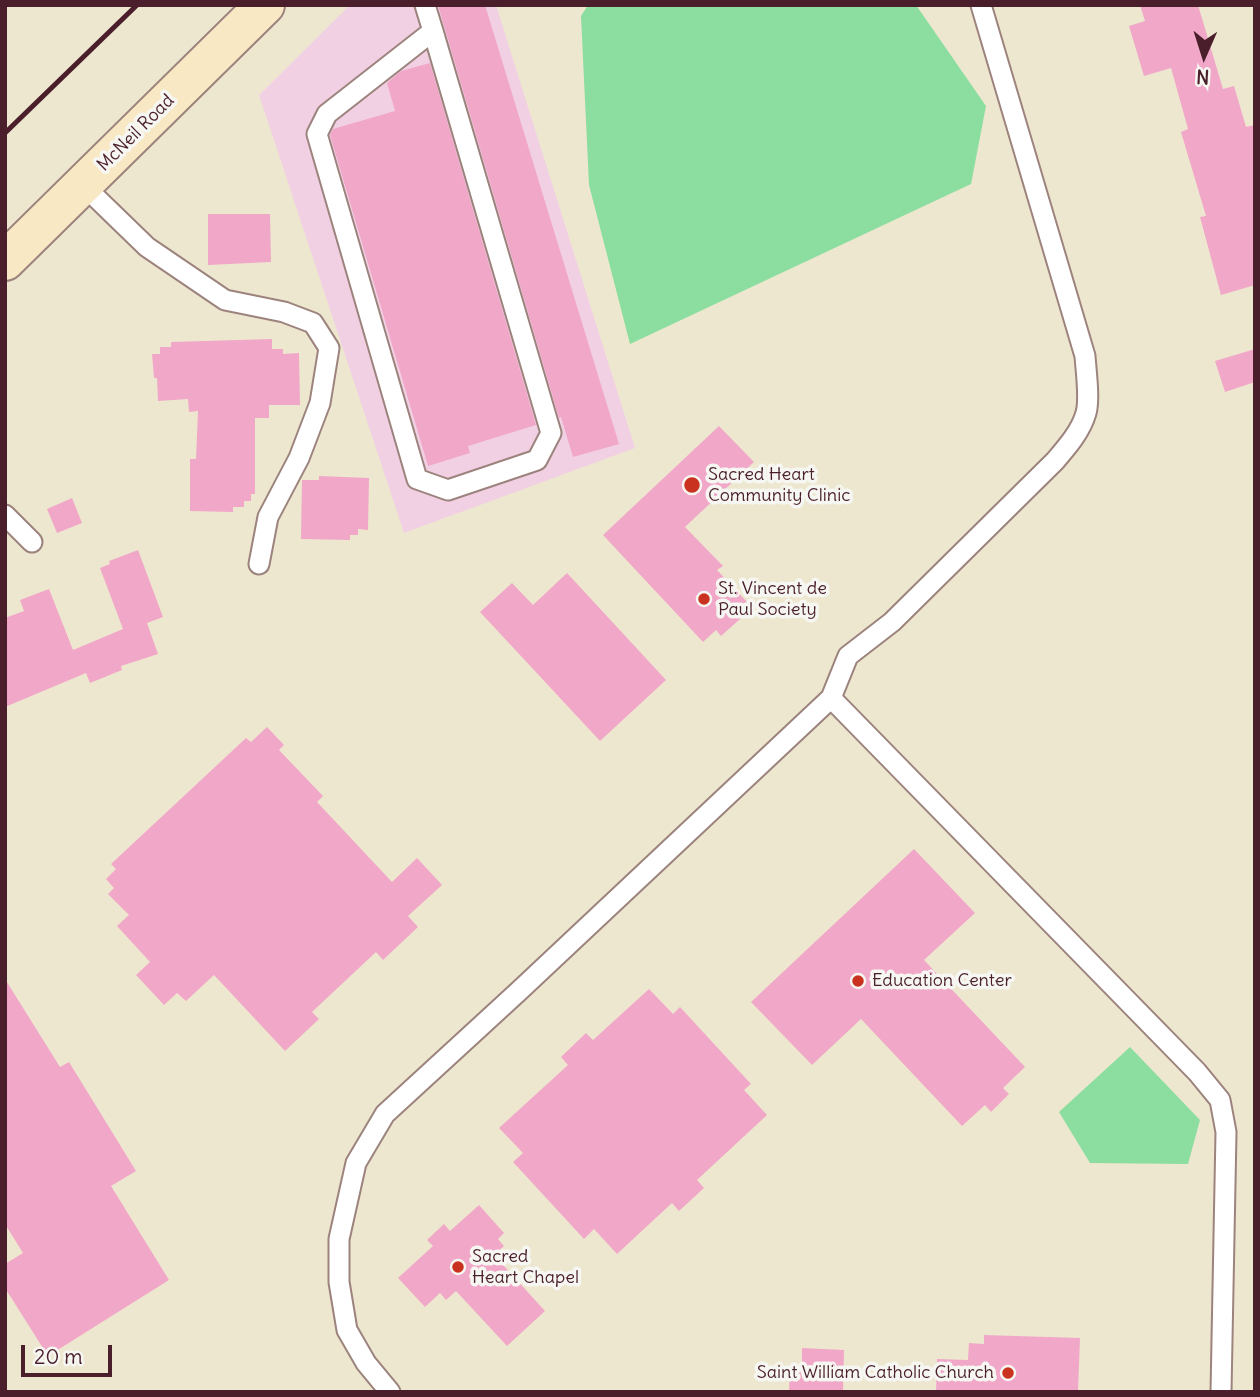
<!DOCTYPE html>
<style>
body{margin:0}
#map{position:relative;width:1260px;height:1397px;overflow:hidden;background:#eee7cf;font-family:Delius,sans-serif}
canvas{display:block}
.frame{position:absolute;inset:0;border:7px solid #4a1f2b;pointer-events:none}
.north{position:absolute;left:1169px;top:21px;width:70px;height:70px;-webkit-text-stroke:5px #f6f6f2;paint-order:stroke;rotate:183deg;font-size:19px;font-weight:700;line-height:28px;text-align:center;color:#4a1f2b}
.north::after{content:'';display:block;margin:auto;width:24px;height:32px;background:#4a1f2b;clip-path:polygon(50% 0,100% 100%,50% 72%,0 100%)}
.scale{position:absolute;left:21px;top:1345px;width:91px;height:32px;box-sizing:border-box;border:4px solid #4a1f2b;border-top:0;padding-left:9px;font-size:21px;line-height:24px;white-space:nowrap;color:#4a1f2b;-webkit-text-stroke:5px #f6f6f2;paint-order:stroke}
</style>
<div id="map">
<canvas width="1260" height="1397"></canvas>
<div class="frame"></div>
<div class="north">N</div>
<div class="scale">20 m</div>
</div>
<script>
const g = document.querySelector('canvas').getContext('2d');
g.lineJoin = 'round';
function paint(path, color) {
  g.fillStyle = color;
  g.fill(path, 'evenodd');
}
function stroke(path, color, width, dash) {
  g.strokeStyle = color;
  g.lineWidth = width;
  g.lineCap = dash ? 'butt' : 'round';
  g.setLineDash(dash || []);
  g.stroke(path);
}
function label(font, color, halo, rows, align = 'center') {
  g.font = font + ' Delius,sans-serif';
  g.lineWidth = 7;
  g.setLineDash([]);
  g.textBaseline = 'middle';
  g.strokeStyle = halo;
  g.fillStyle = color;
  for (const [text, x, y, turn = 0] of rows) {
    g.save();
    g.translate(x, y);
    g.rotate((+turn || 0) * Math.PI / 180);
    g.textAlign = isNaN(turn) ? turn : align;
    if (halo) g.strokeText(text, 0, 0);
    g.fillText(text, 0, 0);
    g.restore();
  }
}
const built = new Path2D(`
 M 350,5 L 496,5 L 635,448 L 404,533 L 259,95 Z`);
const green = new Path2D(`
 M 588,5 L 916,5 L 986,106 L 971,184 L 630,344 L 589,185 L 581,16 Z
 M 1130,1047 L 1200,1120 L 1188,1164 L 1090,1163 L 1059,1112 Z`);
const building = new Path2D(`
 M 438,5 L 485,5 L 619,444 L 573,457 L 561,417 L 559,418 Z
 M 1140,5 L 1198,5 L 1223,89 L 1234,86 L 1246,127 L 1255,125 L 1255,285 L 1221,295 L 1200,217 L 1206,216 L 1181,132 L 1188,129 L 1171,68 L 1144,76 L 1129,26 L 1145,21 Z
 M 430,63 L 536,425 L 468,446 L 470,453 L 428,466 L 330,135 L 333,129 L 395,111 L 387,83 L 401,71 Z
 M 208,214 L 270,214 L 271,262 L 208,265 Z
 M 272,339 L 272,349 L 283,349 L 283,354 L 299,353 L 300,405 L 269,405 L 269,418 L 255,418 L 255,494 L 251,494 L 251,501 L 244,501 L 244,507 L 233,507 L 233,512 L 190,511 L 190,459 L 196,459 L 198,411 L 189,412 L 188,399 L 158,401 L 157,378 L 154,378 L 152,354 L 160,354 L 160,347 L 171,347 L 171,342 Z
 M 1255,349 L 1255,382 L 1225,392 L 1215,361 Z
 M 719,426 L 754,462 L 685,527 L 723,566 L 717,570 L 747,602 L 735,613 L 740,619 L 721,636 L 716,630 L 703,642 L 603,535 Z
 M 319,476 L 369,478 L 368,530 L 358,529 L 358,535 L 350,535 L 350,540 L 301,539 L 302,480 L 319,480 Z
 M 72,498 L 82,523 L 57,533 L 47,509 Z
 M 138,550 L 163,617 L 147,623 L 158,654 L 121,666 L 122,670 L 90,683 L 86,673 L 5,707 L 5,618 L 24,611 L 20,600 L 49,589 L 73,650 L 123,629 L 100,568 L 110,564 L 109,561 Z
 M 567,573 L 666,680 L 600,741 L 480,612 L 512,583 L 533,605 Z
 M 267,727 L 284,745 L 279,750 L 323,796 L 317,802 L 392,882 L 417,858 L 442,885 L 408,916 L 418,927 L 383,960 L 376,952 L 312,1012 L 319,1019 L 285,1051 L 214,975 L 186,1001 L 177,993 L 164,1005 L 136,975 L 150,962 L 117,926 L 129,915 L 108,894 L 114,888 L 106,879 L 116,869 L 111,864 L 246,738 L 251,742 Z
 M 914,849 L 975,913 L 924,960 L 1025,1067 L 1003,1088 L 1009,1094 L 991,1112 L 985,1105 L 962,1126 L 861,1019 L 812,1065 L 751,1002 Z
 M 5,979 L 60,1067 L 69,1062 L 136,1171 L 111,1186 L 169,1280 L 48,1356 L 5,1288 L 5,1264 L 23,1253 L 5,1224 Z
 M 649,989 L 673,1014 L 680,1007 L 751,1084 L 744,1090 L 767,1115 L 697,1180 L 704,1188 L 679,1211 L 672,1203 L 617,1254 L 594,1229 L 584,1239 L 513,1162 L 523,1153 L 499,1128 L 568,1065 L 561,1057 L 586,1033 L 593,1040 Z
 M 479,1205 L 504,1233 L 498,1239 L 504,1246 L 494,1255 L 545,1311 L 507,1346 L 456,1291 L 446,1300 L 440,1293 L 425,1307 L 398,1278 L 433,1246 L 427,1240 L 444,1224 L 450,1231 Z
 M 984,1335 L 1080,1338 L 1078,1392 L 936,1392 L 937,1359 L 968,1360 L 969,1343 L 984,1344 Z
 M 802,1348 L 844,1350 L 843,1392 L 789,1392 L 790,1368 L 802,1368 Z`);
const lane = new Path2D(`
 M 425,5 L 433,31 L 551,433 L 537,460 L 448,490 L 417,479 L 317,134 L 327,114 L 433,31
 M 83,185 L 147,247 L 225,300 L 284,312 L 313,323 L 329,348 L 320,403 L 299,458 L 268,517 L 259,564
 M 5,515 L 32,542
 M 831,698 L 1197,1072 L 1220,1100 L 1226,1132 L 1221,1392
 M 390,1392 L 366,1363 L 347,1330 L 339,1282 L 339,1239 L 356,1163 L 385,1114 L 519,991 L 831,698 L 848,656 L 892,622 L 1055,461 C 1067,447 1081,431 1086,413 C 1090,399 1086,371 1085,356 L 981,5`);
const secondary = new Path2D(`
 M 5,261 L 265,5`);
const rail = new Path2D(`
 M 5,133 L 137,5`);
const markers = [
 [692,485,9,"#c8321e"],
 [704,599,7,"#c8321e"],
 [858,981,7,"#c8321e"],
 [458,1267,7,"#c8321e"],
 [1008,1373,7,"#c8321e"]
];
const streetNames = [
 ["McNeil Road",136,133,-45]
];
const poiNames = [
 ["Sacred Heart",708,475],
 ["Community Clinic",708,496],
 ["St. Vincent de",718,589],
 ["Paul Society",718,610],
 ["Education Center",872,981],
 ["Sacred",472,1257],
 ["Heart Chapel",472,1278],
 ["Saint William Catholic Church",994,1373,"right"]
];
paint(built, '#f1d0e3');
paint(green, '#8bde9f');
paint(building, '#f1a7c8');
stroke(lane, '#9c837d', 23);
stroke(secondary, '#9c837d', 42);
stroke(lane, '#fff', 19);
stroke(secondary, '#f8e8c3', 38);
stroke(rail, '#4a1f2b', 5);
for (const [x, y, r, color] of markers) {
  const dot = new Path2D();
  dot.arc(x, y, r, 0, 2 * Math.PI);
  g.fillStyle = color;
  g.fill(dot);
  stroke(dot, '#f6f6f2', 2.5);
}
label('18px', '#4a1f2b', '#f6f6f2', streetNames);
label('18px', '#4a1f2b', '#f6f6f2', poiNames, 'left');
</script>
